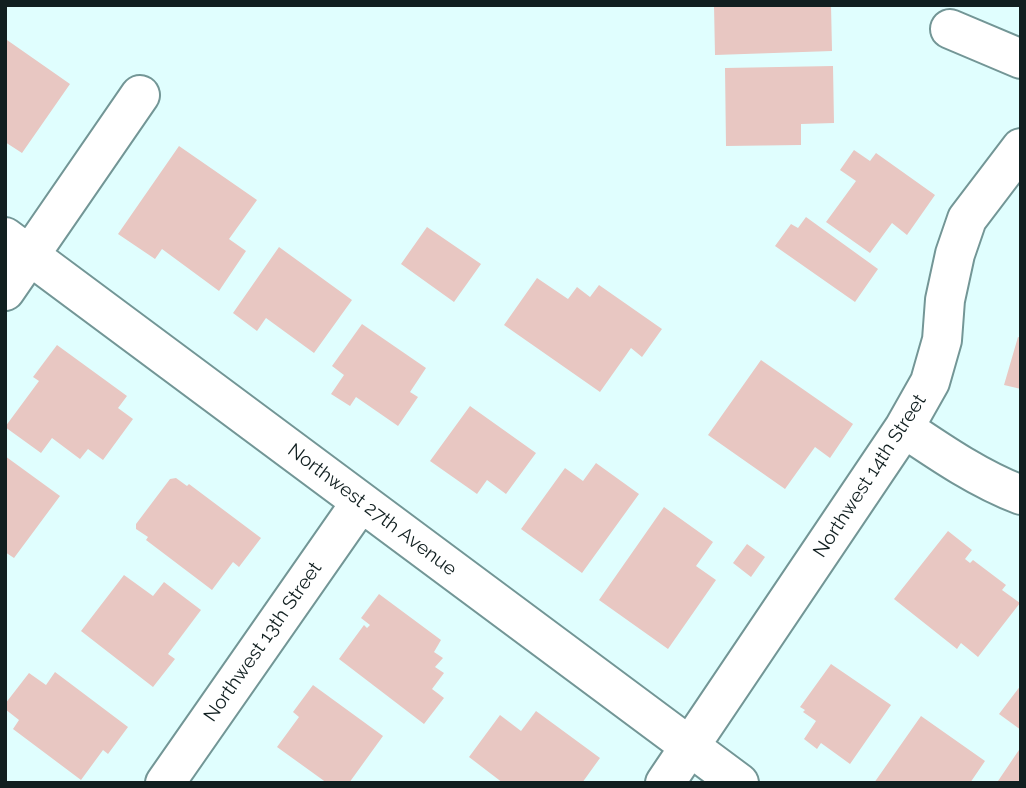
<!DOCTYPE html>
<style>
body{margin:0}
#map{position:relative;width:1026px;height:788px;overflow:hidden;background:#e0fefe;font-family:Raleway,sans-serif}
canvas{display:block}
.frame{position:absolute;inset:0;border:7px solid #111f20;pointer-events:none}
</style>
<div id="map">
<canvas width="1026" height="788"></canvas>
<div class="frame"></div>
</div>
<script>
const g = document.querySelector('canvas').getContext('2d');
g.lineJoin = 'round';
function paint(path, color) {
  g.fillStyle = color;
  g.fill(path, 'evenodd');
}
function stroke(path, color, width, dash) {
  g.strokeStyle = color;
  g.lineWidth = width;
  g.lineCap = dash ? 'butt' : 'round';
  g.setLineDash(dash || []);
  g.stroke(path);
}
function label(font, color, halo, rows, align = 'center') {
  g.font = font + ' Raleway,sans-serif';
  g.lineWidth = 6;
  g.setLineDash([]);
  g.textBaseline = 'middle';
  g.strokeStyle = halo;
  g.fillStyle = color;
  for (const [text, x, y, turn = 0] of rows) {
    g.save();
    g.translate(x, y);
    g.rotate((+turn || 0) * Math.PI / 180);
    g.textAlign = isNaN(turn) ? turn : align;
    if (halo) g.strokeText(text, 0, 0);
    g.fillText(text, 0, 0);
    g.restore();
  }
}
const building = new Path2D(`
 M 714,5 L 831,5 L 832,51 L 715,55 Z
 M 7,40 L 70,84 L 22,153 L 5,142 L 5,42 Z
 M 833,66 L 834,123 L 801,124 L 801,145 L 726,146 L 725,68 Z
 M 179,146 L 257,200 L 229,239 L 246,251 L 219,291 L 162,249 L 155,259 L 118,234 Z
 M 854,150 L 870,161 L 876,153 L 935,195 L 907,235 L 892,223 L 870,253 L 826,222 L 856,181 L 840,170 Z
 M 806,217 L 878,269 L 855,302 L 775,246 L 791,224 L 798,228 Z
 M 427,227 L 481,264 L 454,302 L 401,264 Z
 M 279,247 L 352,300 L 314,353 L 266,318 L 257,331 L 233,313 Z
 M 537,278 L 568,299 L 577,287 L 590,297 L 599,285 L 662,329 L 642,357 L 631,348 L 600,392 L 504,325 Z
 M 362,324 L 426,368 L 410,392 L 418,397 L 398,426 L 356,397 L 350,406 L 331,394 L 344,375 L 332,366 Z
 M 1018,337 L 1021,338 L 1021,389 L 1004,385 Z
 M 57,345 L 127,396 L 118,408 L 133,419 L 103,460 L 88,449 L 80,459 L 52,438 L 41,453 L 5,427 L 39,381 L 33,377 Z
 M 761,360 L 853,424 L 830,458 L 815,447 L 785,489 L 708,435 Z
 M 470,406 L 536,453 L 506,494 L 487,480 L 477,494 L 430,461 Z
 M 5,456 L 60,496 L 14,558 L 5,552 Z
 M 596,463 L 639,494 L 582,573 L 521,529 L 565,468 L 583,481 Z
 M 176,478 L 187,486 L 189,484 L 261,538 L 239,567 L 233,562 L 212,590 L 146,540 L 148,537 L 136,529 L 136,524 L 170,479 Z
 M 664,507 L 713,542 L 696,566 L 716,580 L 668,649 L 599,600 Z
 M 948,531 L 972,550 L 965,559 L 970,563 L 973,560 L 1006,585 L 1002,590 L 1020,603 L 978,657 L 961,643 L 957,649 L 894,599 Z
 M 747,544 L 765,557 L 751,577 L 733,563 Z
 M 124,575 L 153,596 L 164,582 L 201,610 L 168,654 L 175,659 L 153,687 L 81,631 Z
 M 379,594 L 441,640 L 434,652 L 443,658 L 435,667 L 444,673 L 432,689 L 444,698 L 424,724 L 339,659 L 364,625 L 367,628 L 370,625 L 361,618 Z
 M 831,664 L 891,705 L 850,764 L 821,743 L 817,749 L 804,739 L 816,721 L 803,712 L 805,710 L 800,707 Z
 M 55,672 L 128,727 L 108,754 L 103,750 L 81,780 L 13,729 L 19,720 L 5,709 L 5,704 L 29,673 L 46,685 Z
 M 313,685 L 383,736 L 349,783 L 327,783 L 277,747 L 299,717 L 293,712 Z
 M 1021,685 L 1021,730 L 999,714 Z
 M 536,711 L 600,758 L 582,783 L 579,781 L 578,783 L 503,783 L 469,757 L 500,715 L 521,731 Z
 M 921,716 L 985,761 L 970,783 L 874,783 Z
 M 1021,747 L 1021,783 L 1001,783 L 998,781 Z`);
const minor = new Path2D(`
 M 950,29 L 1021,59
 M 5,237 L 739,783
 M 5,291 L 140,95
 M 904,428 C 941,453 979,479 1021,495
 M 165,783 L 361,502
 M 665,783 L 904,428 L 930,382 L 942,340 L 945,300 L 955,254 L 967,219 L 1021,148`);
const streetNames = [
 ["Northwest 14th Street",870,476,-57],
 ["Northwest 27th Avenue",372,510,37],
 ["Northwest 13th Street",263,642,-55]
];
paint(building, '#e8c7c2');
stroke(minor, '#739696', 42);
stroke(minor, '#fff', 38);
label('19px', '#111f20', '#fff', streetNames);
</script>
